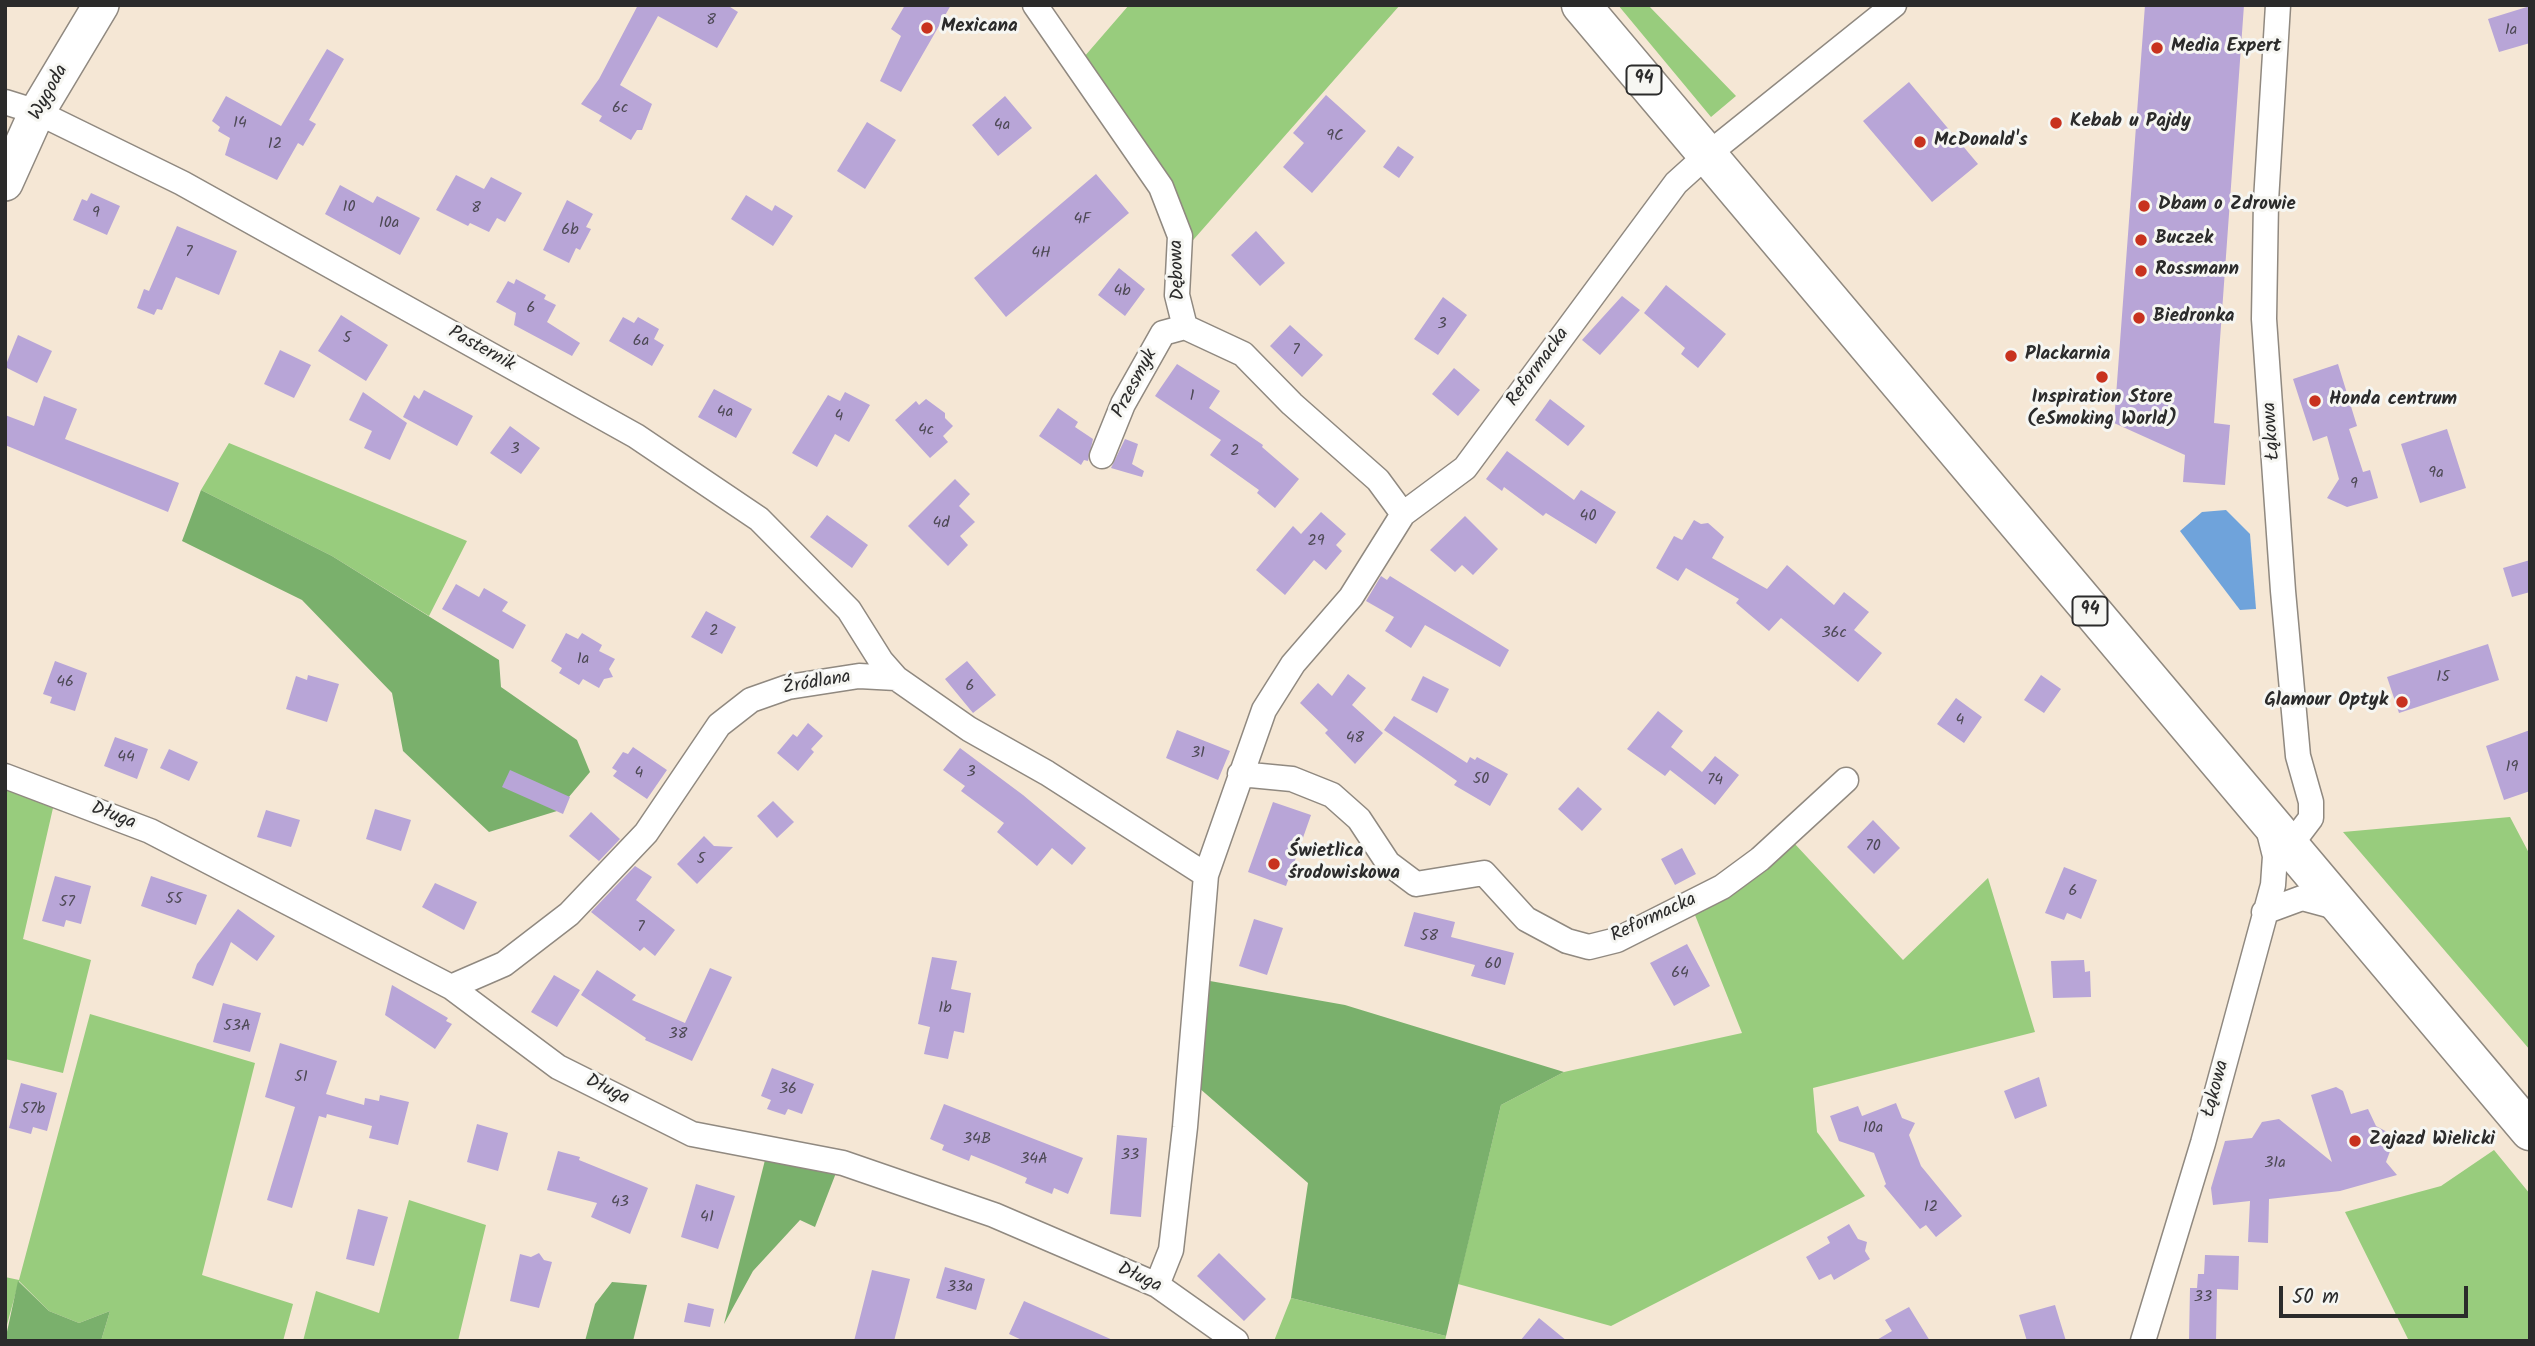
<!DOCTYPE html>
<meta charset="utf-8">
<style>
body{margin:0}
#map{position:relative;width:2535px;height:1346px;overflow:hidden;background:#f5e7d5;font-family:Kalam,sans-serif}
canvas{display:block}
.frame{position:absolute;inset:0;border:7px solid #2b2b2b;pointer-events:none}
.scale{position:absolute;left:2279px;top:1286px;width:189px;height:32px;box-sizing:border-box;border:4px solid #2b2b2b;border-top:0;padding-left:9px;font-size:21px;line-height:24px;white-space:nowrap;color:#2b2b2b;-webkit-text-stroke:5px #f6f6f2;paint-order:stroke}
</style>
<div id="map">
<canvas width="2535" height="1346"></canvas>
<div class="frame"></div>
<div class="scale">50 m</div>
</div>
<script>
const g = document.querySelector('canvas').getContext('2d');
g.lineJoin = 'round';
function paint(path, color) {
  g.fillStyle = color;
  g.fill(path, 'evenodd');
}
function stroke(path, color, width, dash) {
  g.strokeStyle = color;
  g.lineWidth = width;
  g.lineCap = dash ? 'butt' : 'round';
  g.setLineDash(dash || []);
  g.stroke(path);
}
function label(font, color, halo, rows, align = 'center') {
  g.font = font + ' Kalam,sans-serif';
  g.lineWidth = 6;
  g.setLineDash([]);
  g.textBaseline = 'middle';
  g.strokeStyle = halo;
  g.fillStyle = color;
  for (const [text, x, y, turn = 0] of rows) {
    g.save();
    g.translate(x, y);
    g.rotate((+turn || 0) * Math.PI / 180);
    g.textAlign = isNaN(turn) ? turn : align;
    if (halo) g.strokeText(text, 0, 0);
    g.fillText(text, 0, 0);
    g.restore();
  }
}
const green = new Path2D(`
 M 1129,5 L 1400,5 L 1187,247 L 1084,57 Z
 M 1618,5 L 1648,5 L 1736,96 L 1711,117 Z
 M 229,443 L 467,541 L 429,616 L 332,556 L 201,490 Z
 M 5,789 L 53,808 L 23,939 L 91,960 L 63,1073 L 5,1059 Z
 M 2510,817 L 2530,855 L 2530,1050 L 2343,832 Z
 M 1794,843 L 1903,960 L 1988,878 L 2035,1032 L 1813,1088 L 1817,1132 L 1865,1196 L 1611,1326 L 1458,1284 L 1501,1105 L 1564,1072 L 1742,1033 L 1693,910 Z
 M 90,1014 L 255,1063 L 202,1275 L 293,1304 L 283,1341 L 101,1341 L 110,1311 L 79,1323 L 49,1311 L 19,1281 L 5,1332 L 5,1277 L 19,1280 Z
 M 2494,1150 L 2530,1194 L 2530,1341 L 2409,1341 L 2345,1212 L 2441,1186 Z
 M 409,1200 L 486,1225 L 458,1341 L 303,1341 L 316,1291 L 379,1313 Z
 M 1291,1298 L 1446,1336 L 1445,1341 L 1274,1341 Z`);
const forest = new Path2D(`
 M 201,490 L 332,556 L 499,660 L 501,687 L 577,740 L 590,772 L 557,811 L 489,832 L 403,751 L 392,693 L 302,600 L 182,541 Z
 M 1210,981 L 1345,1005 L 1564,1072 L 1501,1105 L 1446,1336 L 1291,1298 L 1308,1183 L 1198,1087 Z
 M 765,1160 L 836,1173 L 815,1227 L 800,1220 L 753,1271 L 724,1324 Z
 M 18,1281 L 49,1311 L 79,1323 L 110,1311 L 101,1341 L 5,1341 Z
 M 612,1282 L 647,1285 L 633,1341 L 585,1341 L 595,1304 Z`);
const water = new Path2D(`
 M 2226,510 L 2250,534 L 2256,609 L 2240,610 L 2180,531 L 2202,512 Z`);
const building = new Path2D(`
 M 638,5 L 727,5 L 738,12 L 717,48 L 658,16 L 620,85 L 652,104 L 642,130 L 637,130 L 631,140 L 599,121 L 602,116 L 581,104 L 599,79 Z
 M 905,5 L 951,5 L 901,92 L 880,81 L 901,36 L 891,29 Z
 M 2145,5 L 2244,5 L 2214,423 L 2230,425 L 2225,485 L 2183,482 L 2185,455 L 2114,423 Z
 M 2530,6 L 2530,43 L 2499,52 L 2488,19 Z
 M 327,49 L 344,59 L 309,120 L 316,124 L 303,146 L 298,143 L 277,180 L 225,155 L 230,138 L 218,131 L 220,127 L 212,121 L 226,96 L 281,126 Z
 M 1909,82 L 1978,164 L 1932,202 L 1863,121 Z
 M 1326,95 L 1366,131 L 1312,193 L 1283,167 L 1304,143 L 1293,133 Z
 M 1005,96 L 1032,128 L 998,156 L 972,125 Z
 M 867,122 L 896,140 L 865,189 L 837,171 Z
 M 1398,146 L 1414,157 L 1399,178 L 1383,167 Z
 M 1096,174 L 1129,213 L 1006,317 L 974,278 Z
 M 456,175 L 484,189 L 491,177 L 522,193 L 505,222 L 497,218 L 489,232 L 470,223 L 468,226 L 436,210 Z
 M 340,185 L 373,203 L 377,196 L 420,218 L 400,255 L 325,214 Z
 M 91,193 L 120,206 L 107,235 L 73,220 L 82,199 L 87,201 Z
 M 746,195 L 772,211 L 775,205 L 793,216 L 773,246 L 731,219 Z
 M 567,200 L 593,214 L 586,227 L 591,229 L 580,250 L 576,248 L 569,263 L 543,250 Z
 M 177,226 L 237,251 L 219,295 L 176,277 L 162,310 L 157,309 L 154,315 L 137,308 L 144,289 L 149,291 Z
 M 1256,231 L 1285,263 L 1260,286 L 1231,255 Z
 M 1119,268 L 1145,289 L 1125,316 L 1098,295 Z
 M 516,279 L 546,295 L 544,299 L 556,305 L 547,322 L 580,343 L 572,356 L 514,325 L 516,313 L 496,302 L 508,281 L 514,284 Z
 M 1666,285 L 1726,334 L 1698,368 L 1681,354 L 1685,348 L 1644,313 Z
 M 1622,296 L 1640,310 L 1600,355 L 1582,340 Z
 M 1443,297 L 1467,315 L 1438,355 L 1414,339 Z
 M 341,315 L 388,345 L 366,381 L 318,351 Z
 M 623,317 L 634,323 L 638,317 L 659,329 L 654,339 L 664,345 L 652,366 L 609,341 Z
 M 1290,325 L 1323,355 L 1302,377 L 1270,346 Z
 M 18,335 L 52,351 L 37,383 L 5,367 Z
 M 280,350 L 311,365 L 294,398 L 264,384 Z
 M 1177,364 L 1220,391 L 1209,408 L 1263,445 L 1262,447 L 1299,479 L 1275,508 L 1257,493 L 1259,490 L 1210,455 L 1221,440 L 1155,396 Z
 M 2338,364 L 2357,426 L 2349,429 L 2363,472 L 2370,470 L 2378,498 L 2347,507 L 2327,498 L 2339,479 L 2327,436 L 2313,441 L 2293,379 Z
 M 1454,368 L 1480,390 L 1458,416 L 1432,394 Z
 M 714,389 L 752,409 L 736,438 L 698,417 Z
 M 424,390 L 473,416 L 457,446 L 403,417 L 414,395 L 419,399 Z
 M 363,392 L 407,423 L 390,460 L 364,448 L 372,431 L 349,420 Z
 M 845,392 L 870,405 L 849,442 L 835,434 L 817,467 L 792,453 L 828,395 L 840,401 Z
 M 44,396 L 77,409 L 65,439 L 179,483 L 168,512 L 5,445 L 5,415 L 34,426 Z
 M 926,399 L 945,413 L 945,418 L 953,426 L 943,436 L 948,442 L 930,458 L 895,420 L 916,401 L 919,405 Z
 M 1550,399 L 1585,426 L 1568,446 L 1535,420 Z
 M 1058,408 L 1078,422 L 1075,427 L 1093,439 L 1088,461 L 1084,460 L 1081,465 L 1039,436 Z
 M 510,426 L 540,448 L 521,474 L 490,453 Z
 M 2447,429 L 2466,488 L 2420,503 L 2401,444 Z
 M 1125,439 L 1138,444 L 1132,464 L 1144,471 L 1142,477 L 1111,468 Z
 M 1507,451 L 1574,500 L 1581,490 L 1616,512 L 1596,544 L 1546,513 L 1543,516 L 1504,487 L 1502,491 L 1486,479 Z
 M 955,479 L 970,494 L 959,506 L 975,522 L 960,536 L 968,545 L 948,566 L 908,526 Z
 M 1321,512 L 1346,534 L 1336,545 L 1342,551 L 1326,570 L 1314,560 L 1285,595 L 1256,570 L 1293,526 L 1301,534 Z
 M 827,515 L 868,545 L 852,568 L 810,537 Z
 M 1465,516 L 1498,549 L 1473,575 L 1462,565 L 1455,572 L 1430,550 Z
 M 1694,520 L 1701,524 L 1708,523 L 1724,537 L 1712,558 L 1767,589 L 1787,565 L 1834,605 L 1844,592 L 1869,612 L 1854,630 L 1882,653 L 1858,682 L 1781,618 L 1769,631 L 1736,603 L 1739,599 L 1686,568 L 1678,581 L 1656,568 L 1674,536 L 1682,540 Z
 M 2530,560 L 2530,592 L 2512,597 L 2503,568 Z
 M 1381,576 L 1387,580 L 1390,576 L 1509,650 L 1500,667 L 1425,625 L 1411,648 L 1385,631 L 1394,617 L 1366,601 Z
 M 456,584 L 479,597 L 484,588 L 508,602 L 502,611 L 526,625 L 513,649 L 442,609 Z
 M 706,611 L 736,627 L 722,654 L 691,637 Z
 M 566,633 L 578,639 L 582,633 L 602,645 L 599,651 L 615,659 L 609,669 L 613,677 L 604,679 L 599,688 L 583,679 L 579,685 L 559,673 L 562,668 L 551,661 Z
 M 2488,644 L 2499,680 L 2399,713 L 2387,677 Z
 M 55,661 L 87,673 L 75,711 L 50,703 L 52,697 L 43,694 Z
 M 967,661 L 996,695 L 973,713 L 945,679 Z
 M 1348,674 L 1366,688 L 1352,705 L 1383,733 L 1355,764 L 1325,733 L 1328,730 L 1300,703 L 1318,683 L 1332,696 Z
 M 308,675 L 339,684 L 327,722 L 286,709 L 296,676 L 307,680 Z
 M 2041,675 L 2061,689 L 2044,713 L 2024,700 Z
 M 1423,676 L 1449,689 L 1437,713 L 1411,700 Z
 M 1956,698 L 1982,717 L 1964,743 L 1937,724 Z
 M 1658,711 L 1683,731 L 1671,747 L 1702,772 L 1715,756 L 1739,775 L 1715,805 L 1670,770 L 1665,776 L 1627,749 Z
 M 1394,716 L 1467,763 L 1470,757 L 1475,760 L 1477,757 L 1508,774 L 1490,806 L 1454,785 L 1457,781 L 1384,730 Z
 M 808,723 L 823,736 L 811,749 L 814,752 L 798,771 L 777,753 L 793,734 L 797,737 Z
 M 1177,730 L 1230,751 L 1218,780 L 1166,758 Z
 M 2530,730 L 2530,791 L 2504,800 L 2486,746 Z
 M 115,737 L 148,749 L 137,779 L 104,766 Z
 M 633,747 L 667,770 L 647,799 L 613,776 L 617,771 L 612,768 L 623,752 L 628,754 Z
 M 960,748 L 1023,795 L 1086,848 L 1072,865 L 1052,848 L 1037,866 L 997,832 L 1004,823 L 961,791 L 965,786 L 943,770 Z
 M 169,749 L 198,762 L 189,781 L 160,768 Z
 M 510,770 L 570,797 L 563,814 L 502,787 Z
 M 1578,787 L 1602,809 L 1582,831 L 1558,809 Z
 M 773,801 L 794,822 L 777,838 L 757,816 Z
 M 1273,802 L 1311,815 L 1286,886 L 1248,872 Z
 M 375,809 L 411,820 L 401,851 L 366,839 Z
 M 266,810 L 300,820 L 291,847 L 257,837 Z
 M 591,812 L 620,839 L 599,861 L 569,836 Z
 M 1873,820 L 1900,848 L 1874,874 L 1847,847 Z
 M 704,836 L 714,846 L 733,847 L 697,884 L 677,864 Z
 M 1682,848 L 1696,874 L 1675,885 L 1661,859 Z
 M 635,866 L 652,877 L 636,900 L 675,930 L 655,956 L 644,947 L 640,951 L 591,912 Z
 M 2064,867 L 2097,880 L 2081,919 L 2067,913 L 2064,920 L 2045,913 Z
 M 55,876 L 91,886 L 81,924 L 66,920 L 64,927 L 42,921 Z
 M 151,876 L 207,895 L 196,925 L 141,906 Z
 M 435,883 L 477,902 L 464,930 L 422,907 Z
 M 238,909 L 275,936 L 257,961 L 231,942 L 213,986 L 192,978 L 197,964 Z
 M 1414,912 L 1455,922 L 1451,937 L 1514,953 L 1505,985 L 1471,976 L 1475,965 L 1404,946 Z
 M 1254,919 L 1283,928 L 1267,975 L 1239,966 Z
 M 1687,944 L 1710,986 L 1674,1006 L 1650,963 Z
 M 932,957 L 957,961 L 951,989 L 971,993 L 964,1033 L 954,1031 L 948,1059 L 924,1054 L 930,1027 L 918,1024 Z
 M 2084,960 L 2085,972 L 2090,971 L 2091,997 L 2053,998 L 2051,961 Z
 M 710,968 L 732,977 L 692,1061 L 645,1040 L 646,1038 L 581,995 L 597,970 L 636,995 L 632,1000 L 685,1023 Z
 M 554,975 L 580,990 L 557,1027 L 531,1012 Z
 M 392,985 L 448,1018 L 446,1021 L 452,1024 L 435,1049 L 385,1015 Z
 M 223,1003 L 261,1013 L 250,1052 L 213,1042 Z
 M 280,1043 L 337,1061 L 326,1094 L 364,1105 L 365,1098 L 379,1101 L 380,1095 L 409,1102 L 398,1145 L 369,1138 L 372,1126 L 327,1114 L 326,1118 L 319,1116 L 292,1208 L 267,1200 L 295,1107 L 265,1097 Z
 M 772,1068 L 814,1084 L 802,1114 L 788,1109 L 785,1115 L 767,1109 L 771,1100 L 761,1096 Z
 M 2039,1077 L 2047,1106 L 2015,1119 L 2004,1091 Z
 M 21,1083 L 57,1093 L 47,1131 L 33,1127 L 31,1134 L 9,1128 Z
 M 2336,1087 L 2343,1091 L 2351,1114 L 2368,1109 L 2376,1126 L 2389,1133 L 2392,1146 L 2386,1162 L 2397,1175 L 2340,1191 L 2269,1199 L 2268,1243 L 2248,1242 L 2250,1201 L 2213,1205 L 2211,1188 L 2225,1141 L 2252,1138 L 2262,1122 L 2279,1119 L 2332,1162 L 2311,1095 Z
 M 1896,1103 L 1902,1118 L 1915,1123 L 1909,1135 L 1921,1166 L 1962,1216 L 1936,1237 L 1926,1225 L 1920,1229 L 1884,1186 L 1886,1184 L 1874,1153 L 1839,1141 L 1830,1116 L 1858,1106 L 1862,1116 Z
 M 944,1104 L 1083,1158 L 1068,1194 L 1054,1188 L 1052,1194 L 1025,1183 L 1027,1178 L 996,1165 L 971,1155 L 969,1161 L 942,1150 L 944,1145 L 930,1139 Z
 M 477,1124 L 508,1133 L 498,1171 L 467,1162 Z
 M 1117,1135 L 1147,1138 L 1141,1217 L 1110,1214 Z
 M 558,1151 L 580,1157 L 579,1160 L 648,1188 L 630,1234 L 591,1217 L 597,1203 L 547,1190 Z
 M 696,1184 L 735,1196 L 718,1249 L 681,1237 Z
 M 358,1209 L 388,1217 L 374,1266 L 346,1259 Z
 M 1849,1224 L 1858,1239 L 1867,1242 L 1865,1251 L 1870,1259 L 1834,1280 L 1831,1274 L 1819,1280 L 1806,1257 L 1830,1243 L 1827,1237 Z
 M 539,1253 L 544,1260 L 552,1262 L 539,1308 L 510,1301 L 520,1254 L 531,1257 Z
 M 1219,1253 L 1266,1299 L 1244,1321 L 1197,1276 Z
 M 2205,1255 L 2239,1256 L 2238,1290 L 2217,1289 L 2216,1341 L 2189,1341 L 2190,1288 L 2197,1288 L 2198,1274 L 2204,1274 Z
 M 945,1267 L 985,1279 L 976,1310 L 936,1298 Z
 M 872,1270 L 910,1279 L 894,1341 L 854,1341 Z
 M 1024,1301 L 1115,1341 L 1024,1341 L 1009,1334 Z
 M 688,1303 L 714,1309 L 710,1327 L 684,1322 Z
 M 2055,1305 L 2066,1341 L 2027,1341 L 2019,1315 Z
 M 1909,1307 L 1930,1341 L 1875,1341 L 1892,1331 L 1885,1320 Z
 M 1539,1318 L 1567,1341 L 1520,1341 Z`);
const street = new Path2D(`
 M 1035,5 L 1161,187 L 1180,236 L 1177,295 L 1185,327 L 1243,354 L 1292,404 L 1378,480 L 1403,514
 M 2278,5 L 2266,201 L 2264,319 L 2283,591 L 2298,756 L 2311,802 L 2311,818 L 2289,847
 M 5,102 L 37,112 L 182,183 L 636,436 L 759,519 L 849,610 L 881,661 L 896,678
 M 1102,456 L 1123,404 L 1163,333 L 1185,327
 M 1240,774 L 1292,779 L 1332,795 L 1359,819 L 1388,863 L 1416,884 L 1484,873 L 1526,919 L 1567,941 L 1589,947 L 1617,940 L 1722,887 L 1760,859 L 1846,780
 M 5,776 L 150,831 L 451,987 L 558,1067 L 692,1134 L 843,1163 L 994,1215 L 1157,1285 L 1236,1341
 M 2264,912 L 2302,898 L 2339,908
 M 451,987 L 504,964 L 569,914 L 646,833 L 719,725 L 751,700 L 788,687 L 859,676 L 896,678 L 969,729 L 1047,773 L 1206,875
 M 1157,1285 L 1171,1250 L 1185,1127 L 1206,875 L 1264,710 L 1293,664 L 1351,597 L 1403,514 L 1465,468 L 1676,183 L 1707,155 L 1894,5
 M 2143,1341 L 2203,1143 L 2273,885 L 2275,856 L 2268,828`);
const secondary = new Path2D(`
 M 5,183 L 37,112 L 101,5`);
const primary = new Path2D(`
 M 1581,5 L 2530,1131`);
const markers = [
 [927,28,7,"#c8321e"],
 [2157,48,7,"#c8321e"],
 [2056,123,7,"#c8321e"],
 [1920,142,7,"#c8321e"],
 [2144,206,7,"#c8321e"],
 [2141,240,7,"#c8321e"],
 [2141,271,7,"#c8321e"],
 [2139,318,7,"#c8321e"],
 [2011,356,7,"#c8321e"],
 [2102,377,7,"#c8321e"],
 [2315,401,7,"#c8321e"],
 [2402,702,7,"#c8321e"],
 [1274,864,7,"#c8321e"],
 [2355,1141,7,"#c8321e"]
];
const numberNames = [
 ["8",711,21],
 ["1a",2511,31],
 ["6c",620,109],
 ["14",240,124],
 ["4a",1002,126],
 ["9C",1335,137],
 ["12",275,145],
 ["10",349,208],
 ["8",476,209],
 ["9",96,214],
 ["4F",1082,220],
 ["10a",389,224],
 ["6b",570,231],
 ["7",189,253],
 ["4H",1041,254],
 ["4b",1122,292],
 ["6",531,309],
 ["3",1442,325],
 ["5",347,339],
 ["6a",641,342],
 ["7",1296,351],
 ["1",1192,397],
 ["4a",725,413],
 ["4",839,417],
 ["4c",926,431],
 ["3",515,450],
 ["2",1235,452],
 ["9a",2436,474],
 ["9",2354,485],
 ["40",1588,517],
 ["4d",941,524],
 ["29",1316,542],
 ["2",714,632],
 ["36c",1834,634],
 ["1a",583,660],
 ["15",2443,678],
 ["46",65,683],
 ["6",970,687],
 ["4",1960,721],
 ["48",1355,739],
 ["31",1198,754],
 ["44",126,758],
 ["19",2512,768],
 ["3",971,773],
 ["4",639,774],
 ["50",1481,780],
 ["74",1715,781],
 ["70",1873,847],
 ["5",701,860],
 ["6",2073,892],
 ["55",174,900],
 ["57",67,903],
 ["7",641,928],
 ["58",1429,937],
 ["60",1493,965],
 ["64",1680,974],
 ["1b",945,1009],
 ["53A",237,1027],
 ["38",678,1035],
 ["51",301,1078],
 ["36",788,1090],
 ["57b",33,1110],
 ["10a",1873,1129],
 ["34B",977,1140],
 ["33",1130,1156],
 ["34A",1034,1160],
 ["31a",2275,1164],
 ["43",620,1203],
 ["12",1931,1208],
 ["41",707,1218],
 ["33a",960,1288],
 ["33",2203,1298]
];
const shields = [
 [1644,80,35],
 [2090,611,35]
];
const shieldNames = [
 ["94",1644,80],
 ["94",2090,611]
];
const poiNames = [
 ["Mexicana",941,28],
 ["Media Expert",2171,48],
 ["Kebab u Pajdy",2070,123],
 ["McDonald's",1934,142],
 ["Dbam o Zdrowie",2158,206],
 ["Buczek",2155,240],
 ["Rossmann",2155,271],
 ["Biedronka",2153,318],
 ["Plackarnia",2025,356],
 ["Inspiration Store",2102,399,"center"],
 ["(eSmoking World)",2102,421,"center"],
 ["Honda centrum",2329,401],
 ["Glamour Optyk",2388,702,"right"],
 ["Świetlica",1288,853],
 ["środowiskowa",1288,875],
 ["Zajazd Wielicki",2369,1141]
];
const streetNames = [
 ["Wygoda",50,93,-61],
 ["Dębowa",1179,270,-92],
 ["Pasternik",481,350,29],
 ["Reformacka",1539,368,-54],
 ["Przesmyk",1136,384,-62],
 ["Łąkowa",2273,431,-94],
 ["Źródlana",817,684,-10],
 ["Długa",113,817,21],
 ["Reformacka",1654,919,-25],
 ["Łąkowa",2217,1089,-75],
 ["Długa",607,1091,26],
 ["Długa",1139,1279,25]
];
paint(green, '#98cc7d');
paint(forest, '#7ab06c');
paint(water, '#6fa3db');
paint(building, '#b8a5d7');
stroke(street, '#908980', 27);
stroke(secondary, '#908980', 38);
stroke(primary, '#908980', 41);
stroke(street, '#fff', 24);
stroke(secondary, '#fff', 35);
stroke(primary, '#fff', 38);
for (const [x, y, r, color] of markers) {
  const dot = new Path2D();
  dot.arc(x, y, r, 0, 2 * Math.PI);
  g.fillStyle = color;
  g.fill(dot);
  stroke(dot, '#f6f6f2', 2.5);
}
label('16px', '#4e4a56', null, numberNames);
for (const [x, y, w] of shields) {
  const box = new Path2D();
  box.roundRect(x - w / 2, y - 14.5, w, 29, 5);
  g.fillStyle = '#f6f6f2';
  g.fill(box);
  stroke(box, '#2b2b2b', 2);
}
label('bold 18px', '#2b2b2b', null, shieldNames);
label('bold 19px', '#2b2b2b', '#f6f6f2', poiNames, 'left');
label('19px', '#2b2b2b', '#f6f6f2', streetNames);
</script>
